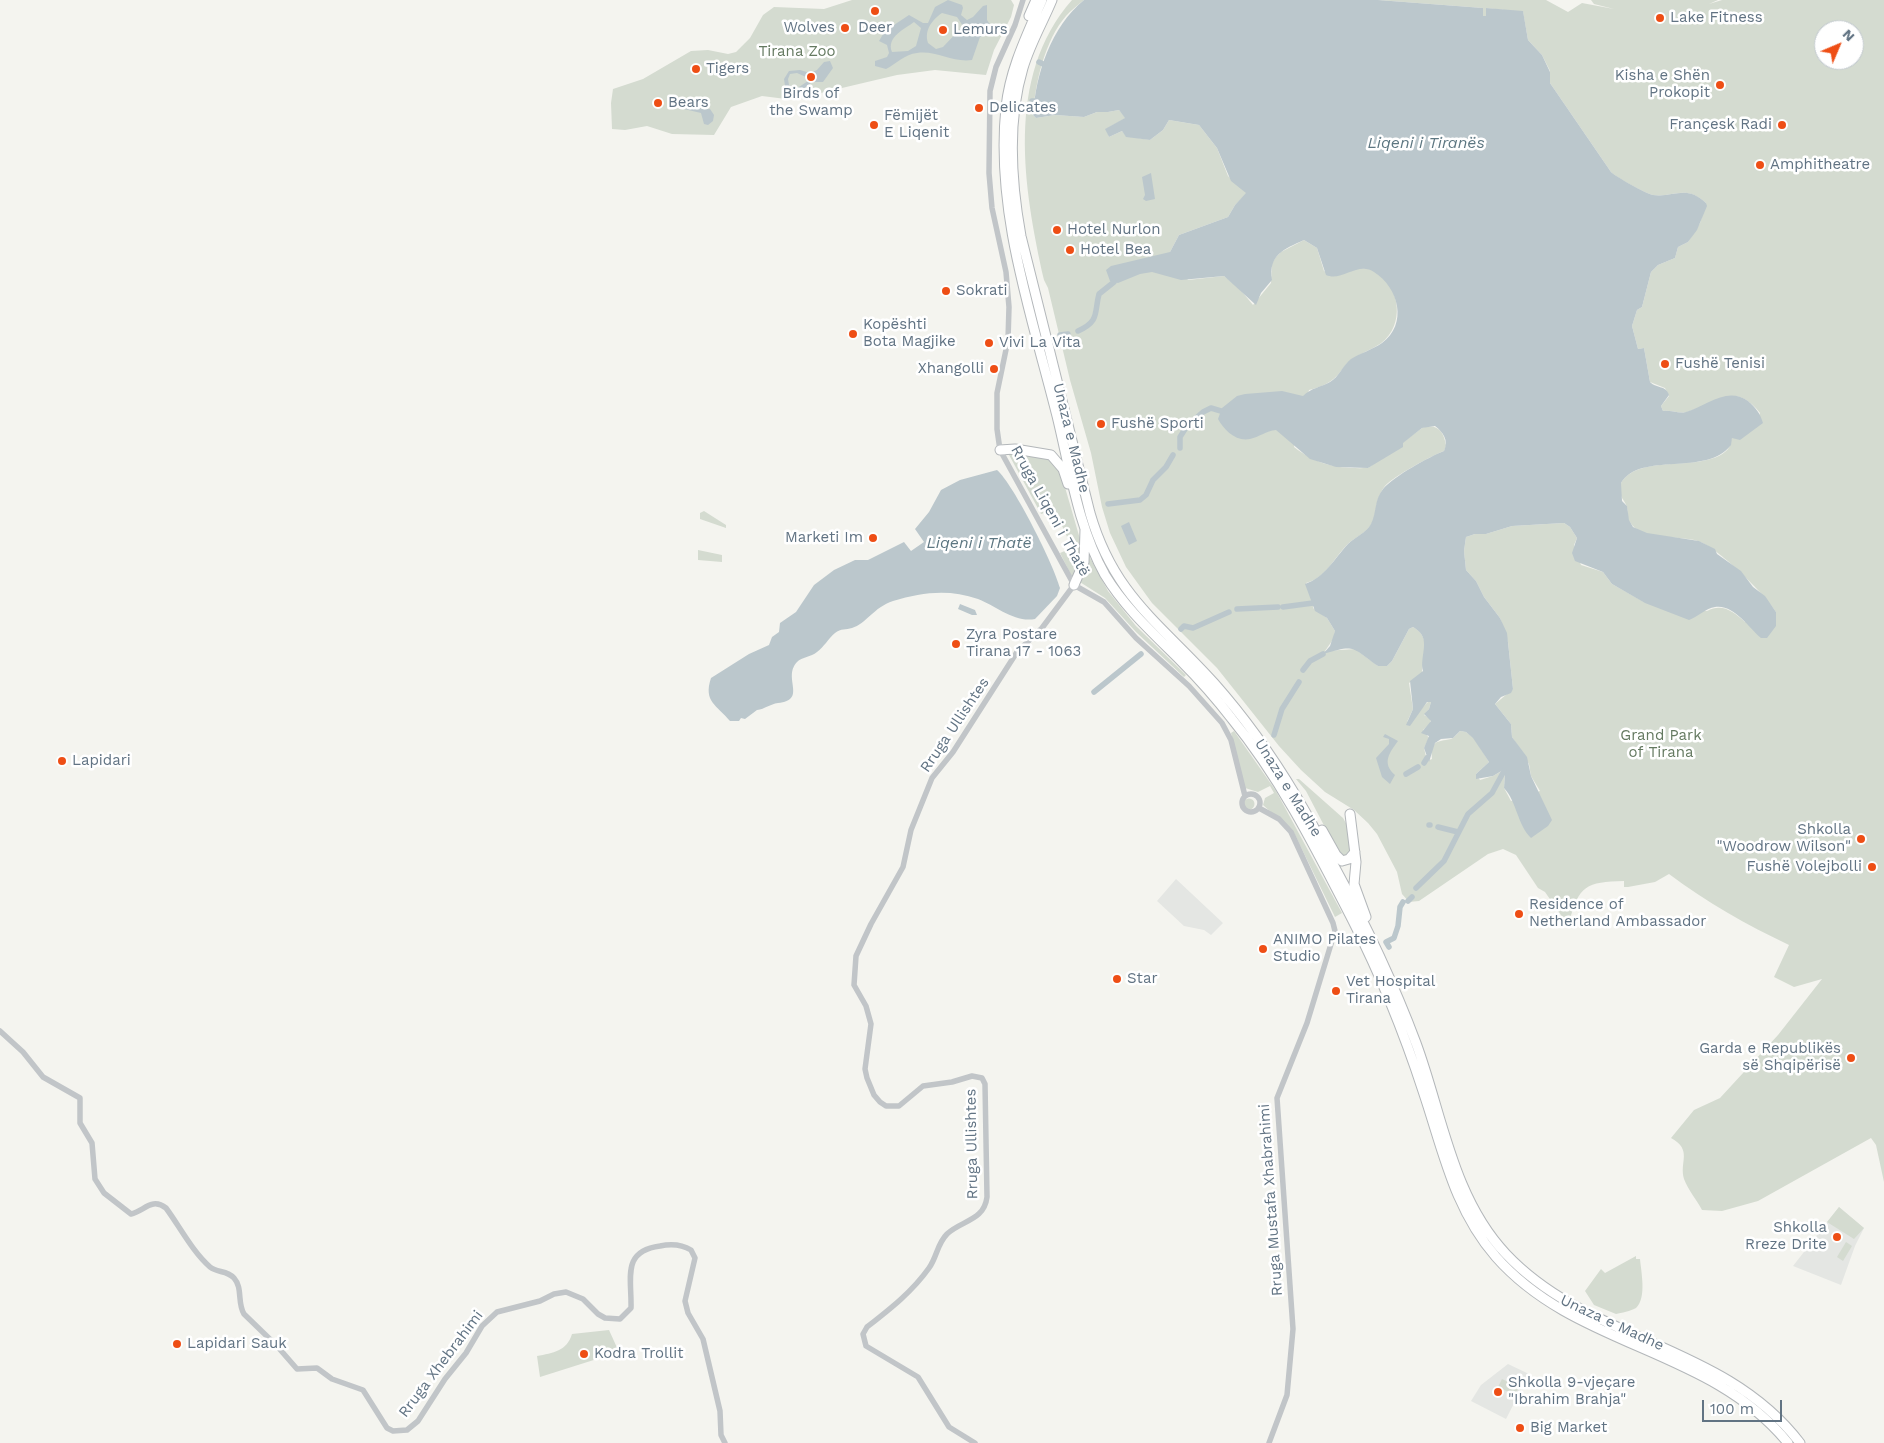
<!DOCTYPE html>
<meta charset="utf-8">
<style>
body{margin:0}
#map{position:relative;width:1884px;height:1443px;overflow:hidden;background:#f4f4ef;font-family:"Work Sans",sans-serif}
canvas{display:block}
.north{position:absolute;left:1814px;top:20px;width:50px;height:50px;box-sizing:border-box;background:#fff;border:1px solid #c0c7cd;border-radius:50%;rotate:45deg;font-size:14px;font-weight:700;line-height:20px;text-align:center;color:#617383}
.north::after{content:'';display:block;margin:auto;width:18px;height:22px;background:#ee4e15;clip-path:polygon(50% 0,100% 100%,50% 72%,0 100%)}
.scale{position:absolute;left:1702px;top:1400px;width:80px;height:22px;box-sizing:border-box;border:2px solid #617383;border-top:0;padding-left:6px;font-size:15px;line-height:18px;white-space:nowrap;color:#617383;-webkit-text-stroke:4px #fff;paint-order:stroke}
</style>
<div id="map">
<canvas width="1884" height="1443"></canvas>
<div class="north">N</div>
<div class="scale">100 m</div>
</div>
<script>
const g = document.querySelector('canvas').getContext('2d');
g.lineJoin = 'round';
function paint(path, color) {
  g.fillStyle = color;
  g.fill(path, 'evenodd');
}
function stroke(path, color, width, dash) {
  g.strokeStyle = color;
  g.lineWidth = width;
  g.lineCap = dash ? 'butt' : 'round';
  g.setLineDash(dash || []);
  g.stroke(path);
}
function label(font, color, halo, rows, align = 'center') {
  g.font = font + ' "Work Sans",sans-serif';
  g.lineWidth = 5;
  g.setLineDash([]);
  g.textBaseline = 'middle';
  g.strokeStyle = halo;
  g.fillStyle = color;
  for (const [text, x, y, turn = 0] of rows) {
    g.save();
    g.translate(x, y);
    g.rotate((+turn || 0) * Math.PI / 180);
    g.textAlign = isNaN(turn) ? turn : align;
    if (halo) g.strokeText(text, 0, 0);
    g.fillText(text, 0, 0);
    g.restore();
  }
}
const built = new Path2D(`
 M 1176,879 L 1223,923 L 1211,935 L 1204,930 L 1184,926 L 1157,901 Z
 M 1839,1207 L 1864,1228 L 1855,1246 L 1841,1285 L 1793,1266 Z
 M 1508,1364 L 1529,1374 L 1506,1419 L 1471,1401 L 1481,1385 Z`);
const green = new Path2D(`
 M 852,0 L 1011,0 L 1014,5 L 1011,17 L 994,50 L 986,75 L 935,70 L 897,75 L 808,96 L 786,99 L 762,96 L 731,107 L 714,135 L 672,134 L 647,126 L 625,130 L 612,129 L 611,103 L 613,89 L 643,79 L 691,51 L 708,50 L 728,54 L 736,52 L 750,38 L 763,15 L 774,7 L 824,9 Z
 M 1072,0 L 1084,0 C 1078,5 1071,10 1066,16 C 1045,40 1035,83 1033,115 L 1036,118 L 1055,115 L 1084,117 L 1097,112 L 1108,112 L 1119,110 L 1126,118 L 1106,129 L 1109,137 L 1122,131 L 1126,136 L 1150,140 L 1163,130 L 1169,120 L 1199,125 L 1217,148 L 1228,176 L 1247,193 L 1235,205 L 1228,217 L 1179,235 L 1170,252 L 1188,280 L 1224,276 L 1239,288 L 1253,305 L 1271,283 L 1272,263 L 1276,257 L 1281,252 L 1304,240 L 1317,248 L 1324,271 L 1335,276 C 1345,273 1358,266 1369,269 C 1396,277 1405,314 1389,335 C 1380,348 1363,351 1351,360 C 1347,362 1344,368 1341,371 C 1333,382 1322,387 1309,390 L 1294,447 C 1317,465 1338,469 1368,468 L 1422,428 C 1438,423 1444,432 1446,446 L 1444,451 C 1431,456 1394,476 1385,486 C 1374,500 1378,513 1371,525 C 1366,532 1357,537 1350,542 C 1335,555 1327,578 1306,583 L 1313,603 L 1313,608 L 1327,618 L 1335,631 L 1334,638 L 1325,651 L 1355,649 L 1378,666 L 1387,666 L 1392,661 L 1409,629 L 1413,627 C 1432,637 1423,657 1422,673 L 1409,683 L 1413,709 L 1407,722 L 1429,701 L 1431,702 L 1429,709 L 1424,715 L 1431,719 L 1430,724 L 1423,730 L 1429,738 L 1424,748 L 1427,761 L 1432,759 C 1431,740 1436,742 1451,739 C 1454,738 1457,734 1460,731 L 1466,732 L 1474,738 L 1489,762 L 1476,774 L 1480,780 L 1493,776 L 1503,770 L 1505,774 L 1504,788 L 1511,801 L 1540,791 L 1531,776 L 1529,764 L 1512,737 L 1511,724 L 1495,704 L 1513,689 L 1508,642 L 1500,618 L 1484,597 L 1476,581 L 1466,570 L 1464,551 L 1466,537 L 1475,534 L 1486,534 L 1512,526 L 1564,523 L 1570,527 L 1577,538 L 1574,545 L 1581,565 L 1603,572 L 1612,584 L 1644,602 L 1707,611 C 1722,603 1733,611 1745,622 L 1776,612 C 1765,594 1717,547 1698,541 C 1680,535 1640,541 1630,522 C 1627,518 1628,513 1627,507 C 1623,496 1619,500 1621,483 C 1639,453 1702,473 1726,451 C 1732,446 1729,443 1732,438 C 1751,434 1753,431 1760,413 C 1734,380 1716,404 1687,412 C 1679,414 1671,410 1663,411 L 1661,406 L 1669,396 L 1665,388 L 1650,382 L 1644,348 L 1638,349 L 1632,326 L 1637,310 L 1642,307 L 1651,272 L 1658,265 L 1675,258 L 1678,247 L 1688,242 L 1700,223 L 1706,203 C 1685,184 1673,198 1653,195 C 1645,193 1617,178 1611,172 L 1550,83 L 1550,71 L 1542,55 L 1528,40 L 1523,12 L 1486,8 L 1486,16 L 1483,16 L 1483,8 L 1378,0 L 1546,0 L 1568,12 L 1582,3 L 1614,9 L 1594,4 L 1591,0 L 1718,0 L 1709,4 L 1722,0 L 1884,0 L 1884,1182 L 1876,1145 L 1871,1138 L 1758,1201 L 1722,1211 L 1702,1210 C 1697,1200 1688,1190 1684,1179 C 1679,1162 1693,1150 1671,1138 L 1694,1110 L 1720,1098 L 1778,1035 L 1822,979 L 1794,987 L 1774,977 L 1789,945 C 1747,925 1706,902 1669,874 L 1655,882 L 1628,887 L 1624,887 L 1624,881 C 1586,882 1579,885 1569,923 L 1564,924 L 1560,921 L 1563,918 L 1545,892 L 1538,888 L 1516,855 L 1503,849 L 1488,854 L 1419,901 L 1409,902 L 1402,894 L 1397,872 L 1377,834 L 1368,823 L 1354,810 L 1325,792 L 1301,770 L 1279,746 L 1217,668 L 1152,603 L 1126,567 L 1110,533 L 1102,507 L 1091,453 L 1070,380 L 1048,288 L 1044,280 C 1024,190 1004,77 1072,0 ZM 1824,30 L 1854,30 L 1854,60 L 1824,60 Z
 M 1008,453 L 1043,453 L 1060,470 L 1080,539 L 1108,591 L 1136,626 L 1186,675 L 1184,677 L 1136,632 L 1105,598 L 1072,577 L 1060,553 L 1072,548 L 1055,510 L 1041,514 Z
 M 704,511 L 726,525 L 726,528 L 700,519 L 700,513 Z
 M 698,550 L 722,555 L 722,562 L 698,560 Z
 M 1234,731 L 1276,791 L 1342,913 L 1335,917 L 1294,833 L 1263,805 L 1265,798 L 1274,793 L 1270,786 L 1258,792 L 1245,788 L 1231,733 Z
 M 1296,779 L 1299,779 L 1343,818 L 1348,827 L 1351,851 L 1345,857 L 1340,856 L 1306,791 Z
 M1243.5 804a5.5 5.5 0 1 1 11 0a5.5 5.5 0 1 1-11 0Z
 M 1839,1207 L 1864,1228 L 1854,1239 L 1827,1222 Z
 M 1846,1242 L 1852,1246 L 1843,1261 L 1837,1257 Z
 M 1636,1256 L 1636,1259 L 1640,1259 C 1641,1271 1647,1298 1636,1308 C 1631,1311 1621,1313 1616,1314 L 1594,1305 L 1585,1291 L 1601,1269 L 1605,1273 Z
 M 609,1330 L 619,1352 L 540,1377 L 537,1356 C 553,1353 567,1351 572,1334 Z
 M 1502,1379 L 1519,1387 L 1515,1395 L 1498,1387 Z`);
const water = new Path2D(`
 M 948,0 L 962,5 L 963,8 L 961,15 L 967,20 L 973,17 L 983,6 L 987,5 L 987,20 L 994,31 L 980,37 L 972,60 C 953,63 936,50 917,53 C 905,54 896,64 886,69 L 875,66 L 875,61 L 887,57 L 889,53 L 887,45 L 879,41 L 885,31 L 909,15 L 923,23 L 928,23 L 935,7 ZM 942,13 L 957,17 L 963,26 L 943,47 L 936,49 L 928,43 C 924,30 932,20 942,13 ZM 914,22 L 921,28 L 916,46 L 908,51 L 892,52 C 886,37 905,29 914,22 Z
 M 1084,0 L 1378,0 L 1483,8 L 1483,16 L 1486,16 L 1486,8 L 1523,11 L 1528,40 L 1542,55 L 1550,72 L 1550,83 L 1611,172 C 1618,178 1645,193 1653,195 C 1673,198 1686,184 1706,203 L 1707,206 L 1697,230 L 1688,242 L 1678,247 L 1675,258 L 1658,265 L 1651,272 L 1642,307 L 1637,310 L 1632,326 L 1638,349 L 1644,348 L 1650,382 C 1657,389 1666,385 1669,395 L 1661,406 L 1663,411 C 1671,410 1679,414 1686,412 C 1707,406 1727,386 1748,401 C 1756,408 1760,413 1763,423 L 1740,440 L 1732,438 L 1731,445 C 1707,477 1640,451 1621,483 L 1622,501 L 1627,506 L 1629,520 L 1633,527 L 1647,533 L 1699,541 L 1715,549 L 1717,554 L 1741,571 L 1753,587 L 1765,596 L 1776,612 L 1776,626 L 1767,638 L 1761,638 C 1748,627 1734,604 1715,607 C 1706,608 1698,617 1689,620 L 1645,603 L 1612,584 L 1603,572 L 1575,561 L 1572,553 L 1577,538 L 1570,527 L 1564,523 L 1512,526 L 1486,534 L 1475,534 L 1466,537 L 1464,551 L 1466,570 L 1476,581 L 1484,597 L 1500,618 L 1507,633 L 1513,689 L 1511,693 L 1501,697 L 1495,704 L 1511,724 L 1512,737 L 1527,757 L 1531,776 L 1552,820 L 1548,826 L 1531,838 C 1517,824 1517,802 1504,788 L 1505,774 L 1503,770 L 1493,776 L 1476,779 L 1476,774 L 1489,762 L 1473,738 L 1466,732 L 1460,731 L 1453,738 L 1441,739 L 1435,743 L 1429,762 L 1424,748 L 1429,736 L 1421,733 L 1431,721 L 1424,714 L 1429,709 L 1431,702 L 1427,702 L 1410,726 L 1406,725 L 1413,709 L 1410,681 L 1423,671 C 1419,655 1433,638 1413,627 L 1409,629 L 1392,661 L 1387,666 L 1378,666 C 1351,647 1356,644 1323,654 L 1330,646 L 1335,631 L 1327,618 L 1315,611 L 1305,584 C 1325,577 1334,559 1348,544 C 1355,537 1366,533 1371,524 C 1377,512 1374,500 1383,489 C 1394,476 1429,457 1444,451 C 1449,440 1443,432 1435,426 L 1422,428 L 1403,443 L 1403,447 L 1368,468 L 1336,467 L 1310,459 L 1276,430 C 1266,431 1259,437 1250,439 C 1236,442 1224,430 1218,419 L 1222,408 L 1237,396 L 1245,394 L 1282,391 L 1303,396 C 1311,388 1321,387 1330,382 C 1339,377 1343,365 1351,359 C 1360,353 1372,350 1382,343 C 1408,324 1399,288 1374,272 C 1358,261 1342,282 1326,275 L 1317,248 L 1304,240 C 1284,249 1268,255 1272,280 L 1261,293 L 1256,305 L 1224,276 L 1181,280 L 1152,272 L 1140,274 L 1118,283 L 1110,281 L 1106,270 L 1111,266 L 1170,252 L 1179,235 L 1228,217 L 1235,205 L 1246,193 L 1231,181 L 1217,148 L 1199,125 L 1169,120 L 1163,130 L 1150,140 L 1126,137 L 1122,131 L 1109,137 L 1105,129 L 1125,118 L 1119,110 L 1108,112 L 1097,112 L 1084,117 L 1055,115 L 1036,118 L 1033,115 C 1036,73 1051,27 1084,0 Z
 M 830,61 L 833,68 L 823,82 L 812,82 C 803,90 795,97 785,86 L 784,79 L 789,71 L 800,70 L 810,73 L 817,70 L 824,62 ZM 797,73 L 806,77 L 808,81 L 796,89 L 789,85 L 788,79 L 790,74 Z
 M 688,104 L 698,108 L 710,109 L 714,115 L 713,121 L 708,125 L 704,124 L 701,113 L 684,109 Z
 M 1151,173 L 1155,199 L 1146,201 L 1143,199 L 1145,195 L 1142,177 Z
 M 997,470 C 1014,485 1054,565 1060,588 L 1057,596 L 1035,619 C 1015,623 996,606 978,599 C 949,589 923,592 893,601 C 874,607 866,624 852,628 C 846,630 841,628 835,633 C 828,639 824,647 817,652 C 811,657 802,657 797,662 C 782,678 808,700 778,703 C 770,704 765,709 757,710 L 745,719 L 741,718 L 739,721 L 730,721 C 717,705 703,702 711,678 L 749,654 L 769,645 L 772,637 L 779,632 L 780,623 L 796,612 L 814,585 L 834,570 L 855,560 L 868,560 L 904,542 L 911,551 L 924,542 L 915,529 L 929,512 L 941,490 L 960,480 Z
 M 1129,522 L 1137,541 L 1129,545 L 1121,526 Z
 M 960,604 L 975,610 L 977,615 L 972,615 L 958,609 Z
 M 1385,734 L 1398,741 C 1390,752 1381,763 1395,775 L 1390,784 L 1382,777 L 1376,758 L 1389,744 L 1389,739 L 1383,737 Z`);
const canal = new Path2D(`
 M 1039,62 L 1043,64
 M 1032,101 L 1035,101
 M 1078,331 C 1100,321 1094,313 1099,294 L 1114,282
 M 1060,335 L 1068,334
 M 1180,448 L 1180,437 L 1187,426 L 1203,412 L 1211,408 L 1221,411
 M 1108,504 L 1140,500 L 1146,495 L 1153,480 L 1166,467 L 1173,455
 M 1283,607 L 1313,603
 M 1237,609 L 1278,607
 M 1181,629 L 1184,626 L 1193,628 L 1229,612
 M 1303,670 L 1310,661 L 1323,654
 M 1094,692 L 1141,654
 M 1274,735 L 1282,709 L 1299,682
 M 1424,763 L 1427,758
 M 1406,774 L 1418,767
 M 1429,825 L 1430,825
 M 1438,827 L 1458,832
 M 1416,888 L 1444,861 L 1468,814 L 1492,793 L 1504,771
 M 1408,901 L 1412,897
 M 1389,947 L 1386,942 L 1394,938 L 1398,926 L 1400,907 L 1403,902`);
const minor = new Path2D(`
 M 1023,0 L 1015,25 L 996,67 L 990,91 L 989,173 L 992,208 L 1006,272 L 1009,307 L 1008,340 L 997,393 L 997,429 L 1000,450 L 1074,585 L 1104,602 L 1136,638 L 1189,686 L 1222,723 L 1231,740 L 1245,796
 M1242 803a9 9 0 1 1 18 0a9 9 0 1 1-18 0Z
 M 1259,808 L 1279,819 L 1291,832 L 1333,923 L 1335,931 L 1307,1023 L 1277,1098 L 1293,1329 L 1287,1395 L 1269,1443
 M 0,1031 L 23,1052 L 43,1077 L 80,1098 L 80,1123 L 92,1143 L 95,1179 L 104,1193 L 131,1214 C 144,1211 152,1197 166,1208 C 180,1227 192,1251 210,1267 C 217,1273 227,1270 234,1278 C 243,1288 237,1303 244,1314 L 277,1346 L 297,1369 L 317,1368 L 332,1379 L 363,1390 L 387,1428 L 393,1431 L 407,1430 L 418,1421 L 445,1379 L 466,1353 L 482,1326 L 497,1312 L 540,1301 L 554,1294 L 566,1292 L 583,1299 L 598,1314 L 605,1318 L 620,1319 L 631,1308 C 632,1279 621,1251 660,1246 C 670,1244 681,1244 691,1250 L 695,1258 L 685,1301 L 688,1313 L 703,1339 L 720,1411 L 721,1435 L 725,1443
 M 975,1443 L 949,1427 L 918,1377 L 866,1346 L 863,1334 L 867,1327 C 890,1309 912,1292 929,1268 C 937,1257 937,1244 947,1234 C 962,1220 984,1221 987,1197 L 985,1084 L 982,1078 L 972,1076 L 952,1082 L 923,1086 L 899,1106 L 886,1106 L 880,1102 L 874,1095 L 867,1078 L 865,1069 L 871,1024 L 866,1006 L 854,985 L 856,956 L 871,924 L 903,867 L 911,830 L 932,778 L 953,752 L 1017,652 L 1042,628 L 1074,585`);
const highway = new Path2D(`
 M 1042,0 C 1027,35 1010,69 1006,107 C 995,212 1032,316 1057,416 C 1070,469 1078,527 1105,575 C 1125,608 1153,633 1180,660 C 1198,678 1216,698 1232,719 C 1282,780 1317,851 1353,921 C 1381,976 1404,1033 1423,1091 C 1443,1150 1454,1209 1496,1257 C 1577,1349 1710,1347 1788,1443
 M 1052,0 C 1043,22 1030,44 1023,68 C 1007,121 1011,181 1021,236 L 1090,513 C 1114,596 1160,623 1214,683 C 1245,718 1272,756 1296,796 C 1310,819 1322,842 1334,866 C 1365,923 1393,982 1416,1043 C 1442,1113 1452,1197 1506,1254 C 1590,1343 1724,1343 1800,1443
 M 1029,16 L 1036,0
 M 1000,450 L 1015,449 L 1051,455 L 1063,469 L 1068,484
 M 1074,585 L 1084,562 L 1085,530
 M 1350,814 L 1356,862 L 1354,884 L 1366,917
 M 1322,830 L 1336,855 L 1342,861 L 1349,859 L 1355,852`);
const markers = [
 [875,11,5,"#ee4e15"],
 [1660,18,5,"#ee4e15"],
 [845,28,5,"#ee4e15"],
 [943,30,5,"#ee4e15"],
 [696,69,5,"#ee4e15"],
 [811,77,5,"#ee4e15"],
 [1720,85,5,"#ee4e15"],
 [658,103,5,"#ee4e15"],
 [979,108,5,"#ee4e15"],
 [874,125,5,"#ee4e15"],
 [1782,125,5,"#ee4e15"],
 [1760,165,5,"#ee4e15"],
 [1057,230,5,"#ee4e15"],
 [1070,250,5,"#ee4e15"],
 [946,291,5,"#ee4e15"],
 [853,334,5,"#ee4e15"],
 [989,343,5,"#ee4e15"],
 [1665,364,5,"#ee4e15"],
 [994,369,5,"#ee4e15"],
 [1101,424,5,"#ee4e15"],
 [873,538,5,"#ee4e15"],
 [956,644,5,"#ee4e15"],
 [62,761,5,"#ee4e15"],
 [1861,839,5,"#ee4e15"],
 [1872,867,5,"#ee4e15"],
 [1519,914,5,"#ee4e15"],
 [1263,949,5,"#ee4e15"],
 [1117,979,5,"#ee4e15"],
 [1336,991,5,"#ee4e15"],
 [1851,1058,5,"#ee4e15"],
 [1837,1237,5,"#ee4e15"],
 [177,1344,5,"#ee4e15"],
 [584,1354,5,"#ee4e15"],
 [1498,1392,5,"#ee4e15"],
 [1520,1428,5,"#ee4e15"]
];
const poiNames = [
 ["Lake Fitness",1670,18],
 ["Wolves",835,28,"right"],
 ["Deer",875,28,"center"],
 ["Lemurs",953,30],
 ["Tigers",706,69],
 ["Kisha e Shën",1710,76,"right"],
 ["Prokopit",1710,93,"right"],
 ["Birds of",811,94,"center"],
 ["the Swamp",811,111,"center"],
 ["Bears",668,103],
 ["Delicates",989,108],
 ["Fëmijët",884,116],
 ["E Liqenit",884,133],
 ["Françesk Radi",1772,125,"right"],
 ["Amphitheatre",1770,165],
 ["Hotel Nurlon",1067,230],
 ["Hotel Bea",1080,250],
 ["Sokrati",956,291],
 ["Kopështi",863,325],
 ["Bota Magjike",863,342],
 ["Vivi La Vita",999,343],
 ["Fushë Tenisi",1675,364],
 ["Xhangolli",984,369,"right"],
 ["Fushë Sporti",1111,424],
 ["Marketi Im",863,538,"right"],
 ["Zyra Postare",966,635],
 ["Tirana 17 - 1063",966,652],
 ["Lapidari",72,761],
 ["Shkolla",1851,830,"right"],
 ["\"Woodrow Wilson\"",1851,847,"right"],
 ["Fushë Volejbolli",1862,867,"right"],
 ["Residence of",1529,905],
 ["Netherland Ambassador",1529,922],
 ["ANIMO Pilates",1273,940],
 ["Studio",1273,957],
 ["Star",1127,979],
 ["Vet Hospital",1346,982],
 ["Tirana",1346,999],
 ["Garda e Republikës",1841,1049,"right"],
 ["së Shqipërisë",1841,1066,"right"],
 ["Shkolla",1827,1228,"right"],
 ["Rreze Drite",1827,1245,"right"],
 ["Lapidari Sauk",187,1344],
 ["Kodra Trollit",594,1354],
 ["Shkolla 9-vjeçare",1508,1383],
 ["\"Ibrahim Brahja\"",1508,1400],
 ["Big Market",1530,1428]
];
const parkNames = [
 ["Tirana Zoo",797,52],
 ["Grand Park",1661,736],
 ["of Tirana",1661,753]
];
const streetNames = [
 ["Unaza e Madhe",1071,438,76],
 ["Rruga Liqeni i Thatë",1050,511,61],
 ["Rruga Ullishtes",955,725,-56],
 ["Unaza e Madhe",1288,788,58],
 ["Rruga Ullishtes",972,1144,-91],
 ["Rruga Mustafa Xhabrahimi",1271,1200,-94],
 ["Unaza e Madhe",1612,1323,25],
 ["Rruga Xhebrahimi",441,1364,-53]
];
const waterNames = [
 ["Liqeni i Tiranës",1426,143],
 ["Liqeni i Thatë",979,543]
];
paint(built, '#e4e6e3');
paint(green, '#d4dbd0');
paint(water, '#bbc7cc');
stroke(canal, '#bbc7cc', 5.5);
stroke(highway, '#b3b7ba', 11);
stroke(minor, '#c1c5c8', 5.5);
stroke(highway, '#fff', 9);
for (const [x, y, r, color] of markers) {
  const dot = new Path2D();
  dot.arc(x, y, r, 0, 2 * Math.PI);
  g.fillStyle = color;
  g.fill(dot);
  stroke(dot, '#fff', 2);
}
label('15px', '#617383', '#fff', poiNames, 'left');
label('15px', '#647960', '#fff', parkNames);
label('15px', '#617383', '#fff', streetNames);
label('italic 16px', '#5c7681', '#fff', waterNames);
</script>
